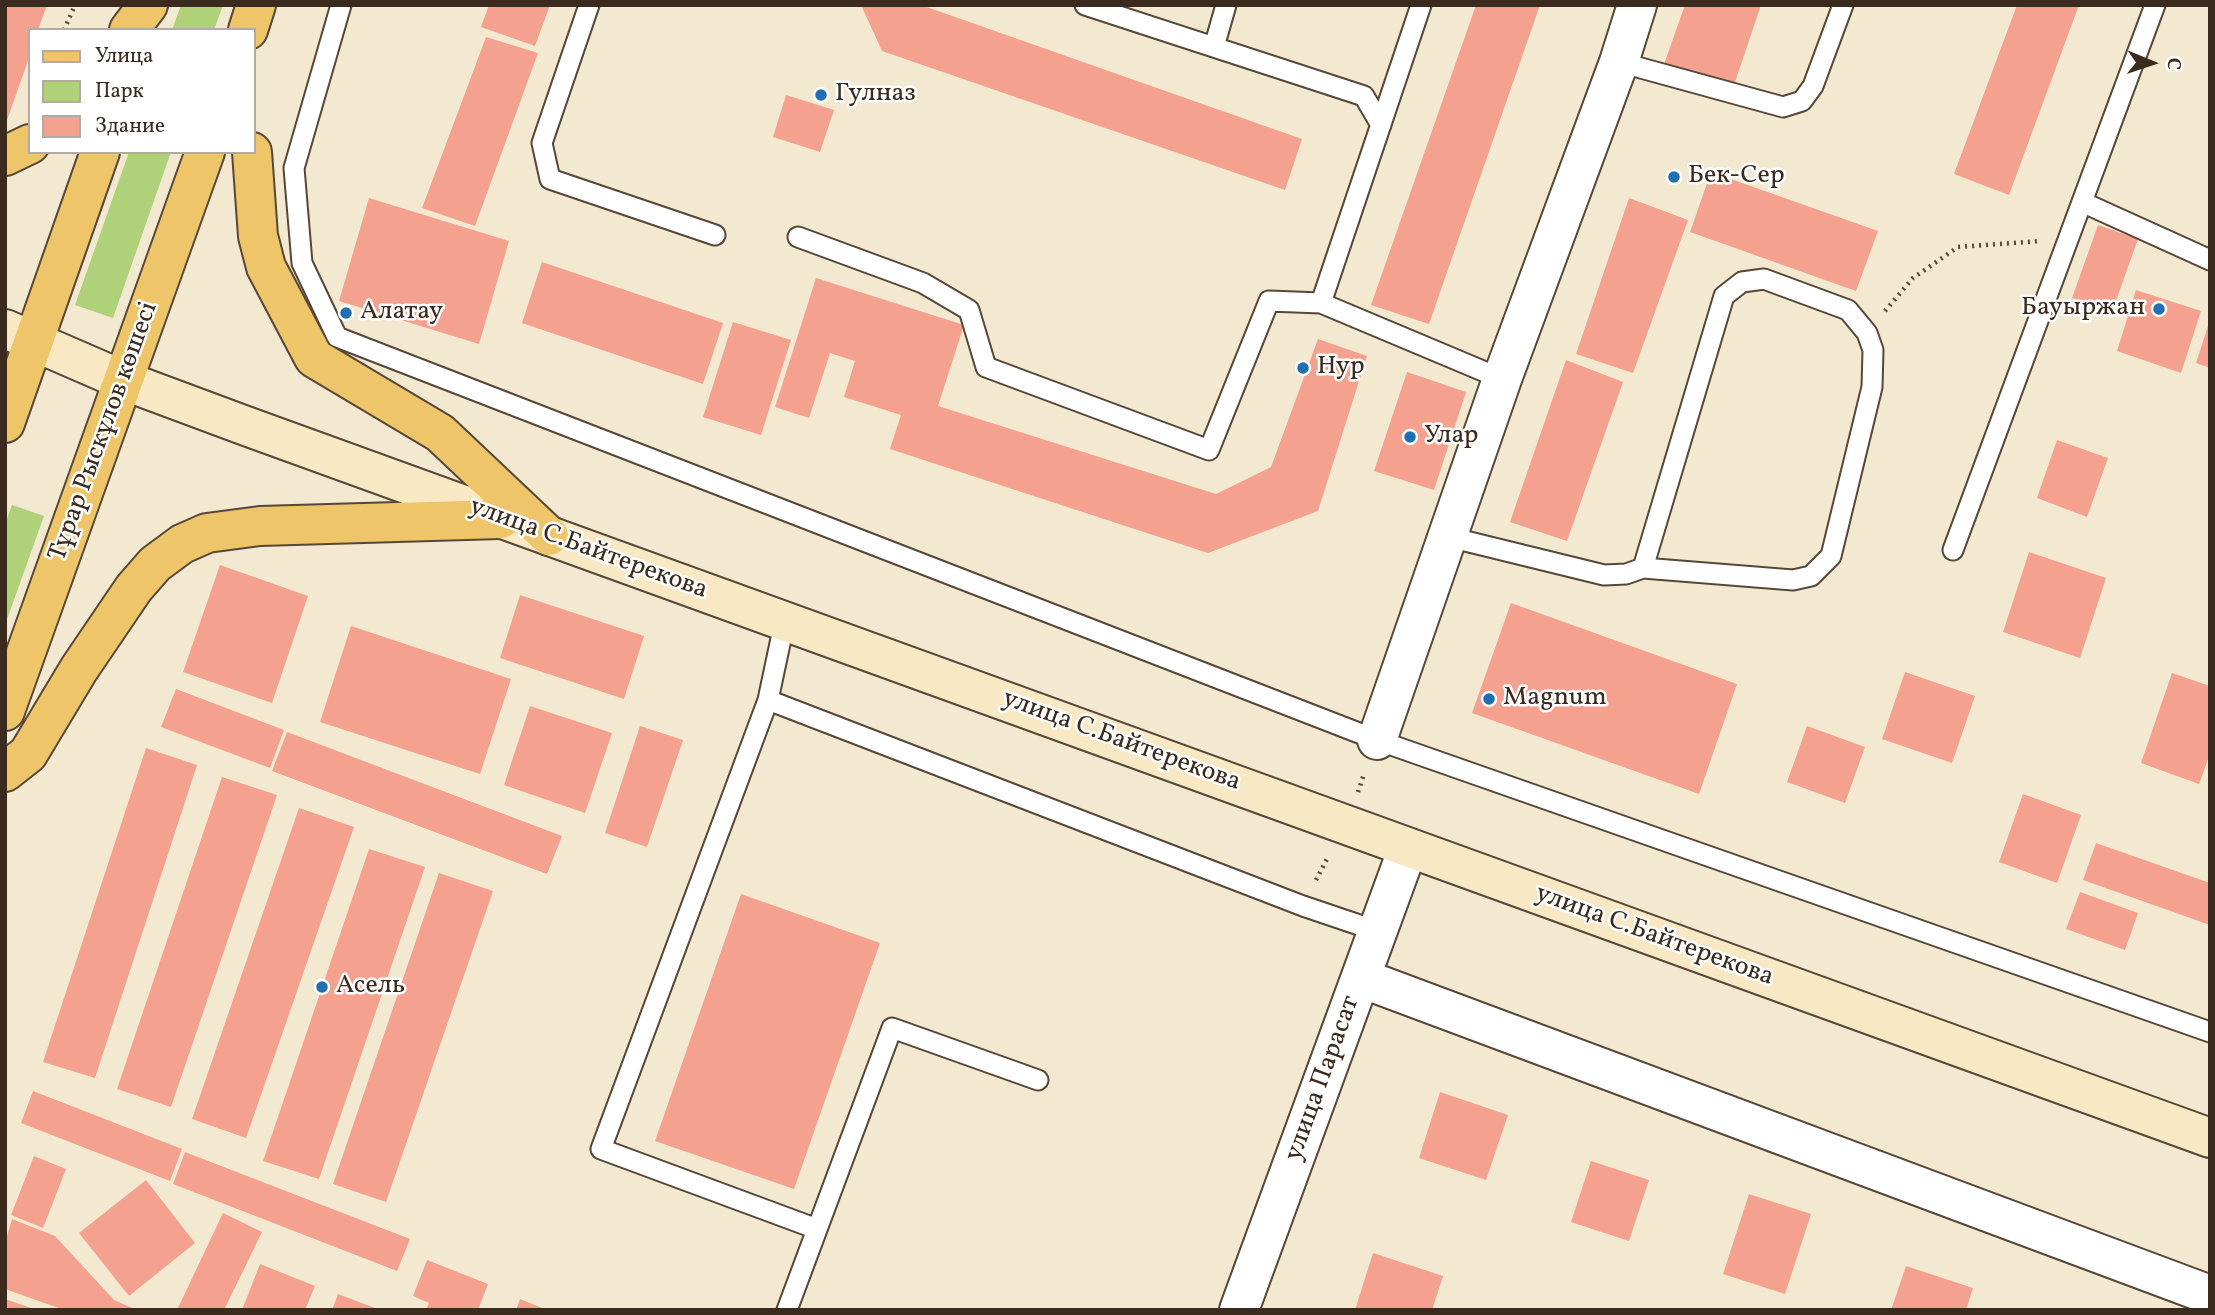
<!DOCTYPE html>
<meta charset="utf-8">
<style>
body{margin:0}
#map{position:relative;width:2215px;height:1315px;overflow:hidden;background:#f3e9d1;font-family:Vollkorn,serif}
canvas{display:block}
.frame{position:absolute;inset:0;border:7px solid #3b2a1e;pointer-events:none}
.legend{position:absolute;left:28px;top:28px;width:228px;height:126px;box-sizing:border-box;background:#fff;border:2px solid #b1aaa5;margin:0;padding:9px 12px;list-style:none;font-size:21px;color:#3b2a1e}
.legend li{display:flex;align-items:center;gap:14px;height:35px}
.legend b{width:35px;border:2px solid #b1aaa5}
.north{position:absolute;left:2117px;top:28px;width:70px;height:70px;-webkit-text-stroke:5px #fff;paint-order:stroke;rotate:92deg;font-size:19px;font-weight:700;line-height:28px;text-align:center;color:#3b2a1e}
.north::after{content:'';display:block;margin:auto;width:24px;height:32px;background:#3b2a1e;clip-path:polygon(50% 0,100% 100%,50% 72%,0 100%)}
</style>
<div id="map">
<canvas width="2215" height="1315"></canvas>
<div class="frame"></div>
<ul class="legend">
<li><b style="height:9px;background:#eec569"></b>Улица</li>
<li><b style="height:19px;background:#aed17a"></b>Парк</li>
<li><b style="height:19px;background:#f4a190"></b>Здание</li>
</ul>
<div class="north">С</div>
</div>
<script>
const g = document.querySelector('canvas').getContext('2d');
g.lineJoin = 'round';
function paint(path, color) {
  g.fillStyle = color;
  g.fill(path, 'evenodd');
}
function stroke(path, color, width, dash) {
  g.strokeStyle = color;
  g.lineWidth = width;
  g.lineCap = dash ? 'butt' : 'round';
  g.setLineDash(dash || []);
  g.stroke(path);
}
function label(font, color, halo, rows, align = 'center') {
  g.font = font + ' Vollkorn,serif';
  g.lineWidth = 5;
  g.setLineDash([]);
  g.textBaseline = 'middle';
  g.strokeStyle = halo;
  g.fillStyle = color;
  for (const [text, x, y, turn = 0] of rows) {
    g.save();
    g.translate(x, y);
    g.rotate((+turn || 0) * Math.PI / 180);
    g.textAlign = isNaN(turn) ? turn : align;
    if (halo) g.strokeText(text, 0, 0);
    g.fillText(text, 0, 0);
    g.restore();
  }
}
const green = new Path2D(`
 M 181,5 L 223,5 L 214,30 L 172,30 Z
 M 129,152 L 171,152 L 113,318 L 75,305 Z
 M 12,505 L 44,516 L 5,625 L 5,524 Z`);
const building = new Path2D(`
 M 5,5 L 47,5 L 38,30 L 30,30 L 30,55 L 6,123 Z
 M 489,5 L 550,5 L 535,46 L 481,27 Z
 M 861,5 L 921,5 L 1302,139 L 1285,190 L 882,51 Z
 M 1476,5 L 1540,5 L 1429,324 L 1371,305 Z
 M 1685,5 L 1761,5 L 1733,88 L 1663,67 Z
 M 2017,5 L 2079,5 L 2009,195 L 1954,174 Z
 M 486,37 L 538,53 L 475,226 L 422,208 Z
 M 786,95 L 834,110 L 820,152 L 773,137 Z
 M 1711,172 L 1878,231 L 1856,291 L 1690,232 Z
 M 369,198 L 509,241 L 479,344 L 339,301 Z
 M 1629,198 L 1688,220 L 1633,373 L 1576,354 Z
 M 2098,225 L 2138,239 L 2112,312 L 2072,298 Z
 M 542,262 L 723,323 L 703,384 L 522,323 Z
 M 816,278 L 964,325 L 938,406 L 1216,494 L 1271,467 L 1318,339 L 1367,356 L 1318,511 L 1208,553 L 890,449 L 901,415 L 844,397 L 855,361 L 830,353 L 809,418 L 775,407 Z
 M 2136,290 L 2201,311 L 2181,373 L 2117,351 Z
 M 733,322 L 791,340 L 761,435 L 703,417 Z
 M 2209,323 L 2210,323 L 2210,368 L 2196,363 Z
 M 1566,360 L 1623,382 L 1567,541 L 1510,522 Z
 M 1407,372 L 1466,392 L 1434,490 L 1374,471 Z
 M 2057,440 L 2108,458 L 2087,517 L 2037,498 Z
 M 2029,552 L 2106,578 L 2080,658 L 2003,632 Z
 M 220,565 L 308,596 L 272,703 L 183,672 Z
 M 520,595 L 644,636 L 624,699 L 500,658 Z
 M 1511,603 L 1737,684 L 1699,794 L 1472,713 Z
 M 351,626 L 511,679 L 480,774 L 320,722 Z
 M 1905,672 L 1975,696 L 1952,763 L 1882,739 Z
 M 2172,673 L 2210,686 L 2210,754 L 2199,784 L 2141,763 Z
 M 176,689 L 284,730 L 270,768 L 161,727 Z
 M 530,706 L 612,733 L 585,813 L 504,785 Z
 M 640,726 L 683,740 L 647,847 L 605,833 Z
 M 1807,726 L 1865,747 L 1845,803 L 1787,782 Z
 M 287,732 L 562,836 L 547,874 L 272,771 Z
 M 146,748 L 197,765 L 95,1078 L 43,1062 Z
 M 222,777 L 277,795 L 171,1107 L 117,1089 Z
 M 2023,794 L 2081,815 L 2057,883 L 1999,862 Z
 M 299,808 L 354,827 L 246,1138 L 192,1119 Z
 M 2096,843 L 2210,883 L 2210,925 L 2083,880 Z
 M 369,849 L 425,867 L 319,1179 L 263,1161 Z
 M 439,873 L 493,891 L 386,1202 L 333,1184 Z
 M 2080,892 L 2138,913 L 2125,950 L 2066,929 Z
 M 741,894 L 880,943 L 794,1189 L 655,1141 Z
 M 33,1091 L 182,1149 L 170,1181 L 21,1123 Z
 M 1440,1092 L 1508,1115 L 1486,1180 L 1419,1158 Z
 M 185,1152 L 410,1239 L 397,1271 L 173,1184 Z
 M 34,1156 L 66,1169 L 43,1228 L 11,1215 Z
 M 1591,1161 L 1649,1180 L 1629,1241 L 1571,1222 Z
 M 146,1180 L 195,1243 L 129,1296 L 79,1233 Z
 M 1749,1194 L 1811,1214 L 1785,1294 L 1723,1274 Z
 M 223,1213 L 262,1232 L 224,1310 L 177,1310 Z
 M 12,1219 L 55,1236 L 114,1300 L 137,1310 L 64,1310 L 5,1289 L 5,1243 Z
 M 1373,1253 L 1443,1276 L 1432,1310 L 1355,1310 Z
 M 427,1260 L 488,1284 L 478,1310 L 426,1310 L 429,1303 L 413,1296 Z
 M 260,1264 L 315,1286 L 305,1310 L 242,1310 Z
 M 1906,1266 L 1973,1288 L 1966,1310 L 1891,1310 Z
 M 338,1294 L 380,1310 L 332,1310 Z
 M 5,1299 L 34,1309 L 34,1310 L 5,1310 Z
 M 520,1299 L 547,1310 L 516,1310 Z`);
const path = new Path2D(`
 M 64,30 L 75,5
 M 1885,311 L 1913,278 L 1958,247 L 2040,241
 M 1358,792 L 1364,774
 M 1316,880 L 1328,857`);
const lane = new Path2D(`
 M 341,5 L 294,168 L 302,263 L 337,337 L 1377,740 L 2210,1032
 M 589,5 L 542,143 L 550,179 L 715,235
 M 1085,5 L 1364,96 L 1381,125
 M 1214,47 L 1226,5
 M 1619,62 L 1783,107 L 1802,101 L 1813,86 L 1843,5
 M 2082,202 L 2210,260
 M 798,237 L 923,283 L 969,310 L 986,367 L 1209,450 L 1269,301 L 1321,303 L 1502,379
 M 1321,303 L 1421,5
 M 1449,537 L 1604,575 L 1626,574 L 1643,568 L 1793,580 L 1811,576 L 1831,556 L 1872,387 L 1873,350 L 1867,333 L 1848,310 L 1764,279 L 1742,282 L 1724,296 L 1643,568
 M 1953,550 L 2155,5
 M 785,620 L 768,700 L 601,1149 L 817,1229
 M 768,700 L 1303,906 L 1377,931
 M 787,1310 L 892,1028 L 1038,1080`);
const street = new Path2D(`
 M 1377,740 L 1502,379 L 1619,62 L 1637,5
 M 1361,978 L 2210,1295
 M 1239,1310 L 1408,848`);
const secondary = new Path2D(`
 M 5,329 L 125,381 L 246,426 L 2210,1138`);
const primary = new Path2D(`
 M 129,30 L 148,5
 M 248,30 L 256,5
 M 252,152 L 258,236 L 266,267 L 314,358 L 440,433 L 549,536
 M 5,156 L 30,144
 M 5,423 L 100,152
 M 5,711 L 205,152
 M 5,772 L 28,754 L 79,669 L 134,588 L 155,564 L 182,544 L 207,533 L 260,526 L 501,519`);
const markers = [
 [821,95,7,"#1f6fb2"],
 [1674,177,7,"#1f6fb2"],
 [2159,309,7,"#1f6fb2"],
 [346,313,7,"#1f6fb2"],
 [1303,368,7,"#1f6fb2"],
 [1410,437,7,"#1f6fb2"],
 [1489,699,7,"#1f6fb2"],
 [322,987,7,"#1f6fb2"]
];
const poiNames = [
 ["Гулназ",835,95],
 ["Бек-Сер",1688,177],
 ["Бауыржан",2145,309,"right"],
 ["Алатау",360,313],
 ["Нур",1317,368],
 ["Улар",1424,437],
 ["Magnum",1503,699],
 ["Асель",336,987]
];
const streetNames = [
 ["Тұрар Рыскұлов көшесі",105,432,-70],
 ["улица С.Байтерекова",588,550,20],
 ["улица С.Байтерекова",1121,742,20],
 ["улица С.Байтерекова",1654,937,20],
 ["улица Парасат",1324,1079,-70]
];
paint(green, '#aed17a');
paint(building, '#f4a190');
stroke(lane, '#574739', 23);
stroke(street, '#574739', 42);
stroke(secondary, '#574739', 42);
stroke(primary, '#574739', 42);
stroke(path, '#574739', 4.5, [2, 5]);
stroke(lane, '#fff', 19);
stroke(street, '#fff', 38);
stroke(secondary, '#f8e8c3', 38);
stroke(primary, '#eec569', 38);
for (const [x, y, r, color] of markers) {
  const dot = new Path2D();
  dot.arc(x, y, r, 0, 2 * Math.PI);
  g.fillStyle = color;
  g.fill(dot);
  stroke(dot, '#fff', 2.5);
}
label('26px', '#3b2a1e', '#fff', poiNames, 'left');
label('26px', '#3b2a1e', '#fff', streetNames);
</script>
